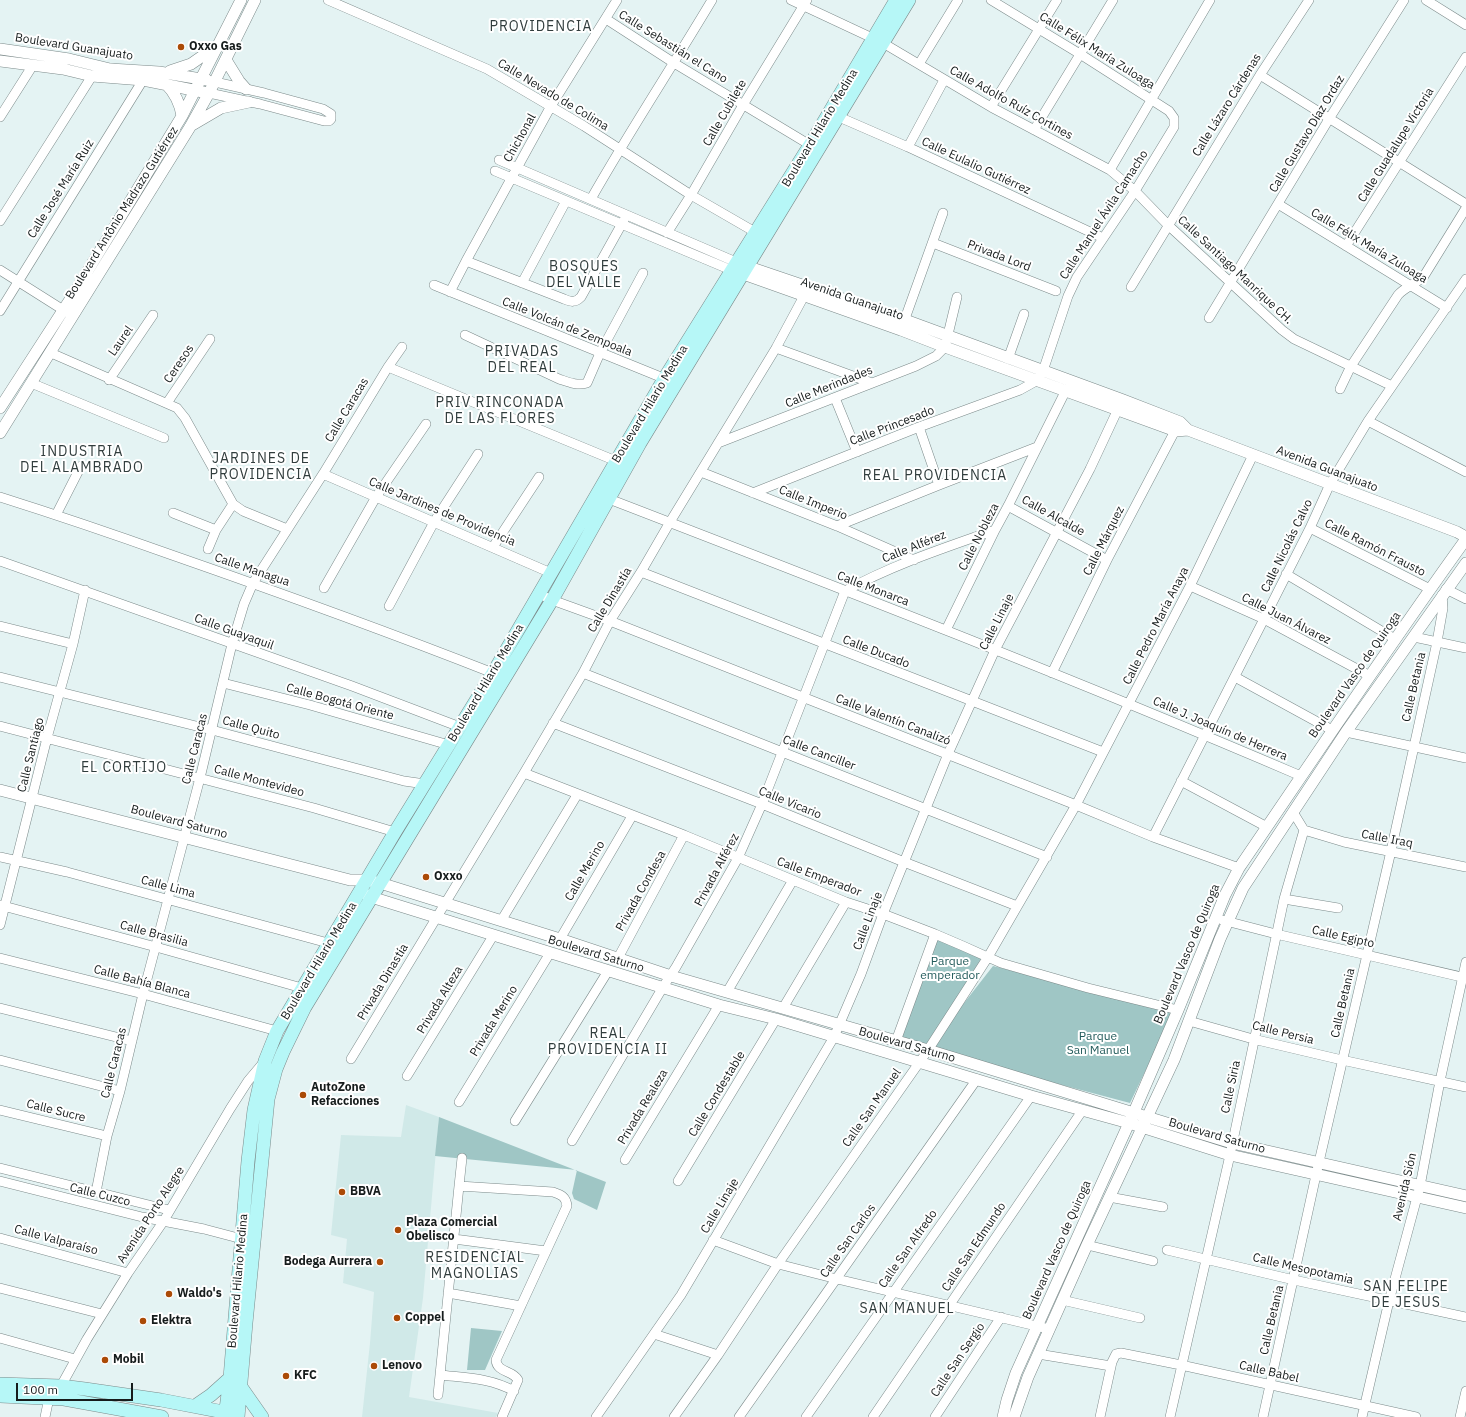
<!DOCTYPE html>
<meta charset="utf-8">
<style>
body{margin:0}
#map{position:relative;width:1466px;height:1417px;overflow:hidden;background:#e4f3f3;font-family:"IBM Plex Sans",sans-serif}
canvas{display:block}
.scale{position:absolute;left:16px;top:1383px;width:117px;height:18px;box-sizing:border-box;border:2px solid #161c1c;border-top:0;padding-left:5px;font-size:12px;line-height:14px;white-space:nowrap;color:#161c1c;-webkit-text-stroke:3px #fff;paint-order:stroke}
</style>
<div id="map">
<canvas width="1466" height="1417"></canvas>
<div class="scale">100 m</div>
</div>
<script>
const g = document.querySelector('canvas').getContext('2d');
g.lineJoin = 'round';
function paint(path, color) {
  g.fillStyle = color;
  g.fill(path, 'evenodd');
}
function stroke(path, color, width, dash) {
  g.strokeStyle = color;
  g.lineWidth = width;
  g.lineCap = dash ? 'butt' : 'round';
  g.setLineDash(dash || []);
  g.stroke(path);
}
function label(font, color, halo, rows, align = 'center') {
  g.font = font + ' "IBM Plex Sans",sans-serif';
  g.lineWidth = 4;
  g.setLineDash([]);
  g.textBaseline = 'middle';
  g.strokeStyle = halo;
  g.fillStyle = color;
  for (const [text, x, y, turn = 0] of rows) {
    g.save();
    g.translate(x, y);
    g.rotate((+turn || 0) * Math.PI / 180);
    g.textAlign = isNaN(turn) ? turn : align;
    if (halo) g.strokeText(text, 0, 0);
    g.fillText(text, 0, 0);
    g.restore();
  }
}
const built = new Path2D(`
 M 406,1105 L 439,1117 L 423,1298 L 409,1397 L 498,1413 L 496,1417 L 362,1417 L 370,1343 L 374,1292 L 343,1283 L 347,1239 L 331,1235 L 341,1135 L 401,1137 Z`);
const green = new Path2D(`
 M 935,934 L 988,957 L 932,1044 L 993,966 L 1174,1011 L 1130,1103 L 896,1041 Z
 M 439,1117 L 606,1182 L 597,1210 L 574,1199 L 572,1193 L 577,1170 L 435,1156 Z
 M 471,1328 L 502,1331 L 485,1370 L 467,1370 Z`);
const minor = new Path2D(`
 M 328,0 L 487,69 L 584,126 L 691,195 L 755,232
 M 791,0 L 883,43 L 991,107 L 1110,170 L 1135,191 L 1168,225 L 1282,330 L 1294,339 L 1392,386
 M 1426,0 L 1466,25
 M 606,19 L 674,63 L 810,145
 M 919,64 L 958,0
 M 1260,75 L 1466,204
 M 209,93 L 260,104 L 324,121 L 329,121 L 331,119 L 331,114 L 323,109 L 264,93 L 215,82
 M 991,107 L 1057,0
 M 0,117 L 33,65
 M 839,117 L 908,147 L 1103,238
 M 1034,130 L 1113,0
 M 908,147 L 944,80
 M 499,160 L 736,262
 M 1110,170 L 1210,0
 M 495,171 L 731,270
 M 591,199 C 629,132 672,67 712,0
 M 1278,204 L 1447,308
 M 0,221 L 92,76
 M 667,233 L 691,195 L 743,105 L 807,0
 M 933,243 L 1056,291
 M 1346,246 L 1466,57
 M 466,261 L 564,299 C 571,302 575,303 581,297 L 624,220
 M 0,270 L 68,313
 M 522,283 L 566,201
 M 434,285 L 668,380
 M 1131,287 L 1260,75 L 1309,0
 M 450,292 L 466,261 L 551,106 L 617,0
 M 0,311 L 143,80
 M 1209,318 L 1329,119 L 1404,0
 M 902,327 L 943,213
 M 465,335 L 559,379 C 568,382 577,386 587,383 L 600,353 L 643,273
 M 776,348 L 872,383
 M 51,353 L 177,408 L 185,418 L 233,504 L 243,511 L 287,529
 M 1008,359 L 1024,314
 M 388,367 L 616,461
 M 109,380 L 153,315
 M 31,383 L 164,438
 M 1340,389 L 1351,366 L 1398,295 C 1405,287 1416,284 1424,276 L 1466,208
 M 835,398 L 857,452
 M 167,403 L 210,339
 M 1368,421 L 1466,472
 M 919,427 L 939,485
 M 718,443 L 916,366 L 936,356 L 945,347 L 957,297
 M 701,472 L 837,526 L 914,560
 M 323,474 L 551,573
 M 753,493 L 919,427 L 1020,390 L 1038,380 L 1043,371 L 1068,296 L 1077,277 L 1135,191 L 1174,127 L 1174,118 L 1169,111 L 1080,54 L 991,0
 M 0,497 C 57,515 113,534 169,554 C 278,592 386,631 493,673
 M 609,499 C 840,588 1072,678 1301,776
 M 1008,506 L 1107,560
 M 173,513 L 216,530
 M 56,515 L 81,466
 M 837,526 L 939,485 L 1037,447
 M 1310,528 L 1430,589
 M 493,547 L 539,477
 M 208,549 L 216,530 L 233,504
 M 0,561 L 352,686 L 460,727
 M 641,572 L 1103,752
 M 1286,574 L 1395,639
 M 1190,586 L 1264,619 L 1370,676
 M 324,588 L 376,497 L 426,424
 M 1446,589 L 1466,599
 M 539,594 L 552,600 L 610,621 L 1076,805 L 1153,837 L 1239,868
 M 389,606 L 434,522 L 478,454
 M 0,626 L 73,644
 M 946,630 L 995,530 L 1008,506 L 1066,390
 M 1414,637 L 1466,648
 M 583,673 L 1047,857
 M 1052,673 L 1107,560 L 1178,425
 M 0,677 L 212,730 L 404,781 L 425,784
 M 1235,677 L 1332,730
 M 223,683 L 310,705 L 449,745
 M 553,723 L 762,804 L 904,862 L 1017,906
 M 0,726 L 314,808 L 395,832
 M 1346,732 L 1466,758
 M 524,773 L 684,835 L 846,902 L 883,914 L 935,934 L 963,946 L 1001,963 L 1088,988 L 1178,1010
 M 1181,781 L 1267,827
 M 1304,830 L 1344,842 L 1466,867
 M 1153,837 L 1264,619 L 1310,528 L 1330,484 L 1368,421 L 1466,279
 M 0,857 L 67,872 L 328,943
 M 1284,899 L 1338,908
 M 0,905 L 156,947 L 302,988
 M 1222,920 L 1276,934 L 1466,978
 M 501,921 L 577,795
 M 0,925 L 47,738 L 73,644 L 85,590
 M 560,939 L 632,816
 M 0,958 L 143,994 L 277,1031
 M 618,958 L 684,835
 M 727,992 L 793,880
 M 0,1008 L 132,1041
 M 783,1008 L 846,902
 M 1189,1021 L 1253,1039 L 1342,1060 L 1466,1087
 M 896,1041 L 935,934
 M 351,1059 L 524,773 L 583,673 L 610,621 L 641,572 L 670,522 L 776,348 L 804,296
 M 0,1060 L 120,1091
 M 407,1076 L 493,936
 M 459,1102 L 550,953
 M 0,1110 L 107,1136
 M 515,1121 L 608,971
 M 572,1141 L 663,987 L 676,967 L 738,858 L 762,804 L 845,591 C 892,565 944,548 995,530
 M 625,1160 L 719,1005
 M 0,1168 L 169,1210
 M 0,1181 L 142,1217 L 204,1229 L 242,1239
 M 678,1181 L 776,1019
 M 459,1186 L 462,1158
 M 96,1192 L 107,1136 L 120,1091 L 143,994 L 200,778 L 232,644 L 244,604 L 253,583 L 323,474 L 388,367 L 402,347
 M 1109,1197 L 1163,1207
 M 0,1238 L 128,1273
 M 454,1239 L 546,1251
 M 713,1240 L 778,1264 L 837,1279 L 1049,1329
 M 1087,1245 L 1153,1261
 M 1167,1250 L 1294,1280 L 1466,1317
 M 0,1288 L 102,1314
 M 448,1293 L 521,1306
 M 1062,1300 L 1140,1318
 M 654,1334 L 718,1355
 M 0,1338 L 75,1359
 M 1038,1354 L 1111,1366
 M 61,1386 L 87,1339 L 128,1273 L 163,1222 L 230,1109 L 248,1081 L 264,1062
 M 438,1395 L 440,1375
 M 45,1417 L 49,1398
 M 502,1417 L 518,1380 C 513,1370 497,1373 496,1360 L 567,1206 C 566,1197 562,1195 553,1192 L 459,1186 L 440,1375 C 467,1378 490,1378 514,1391
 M 596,1417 L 681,1295 L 834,1037 L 861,974 L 883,914 L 948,754 L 995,650 L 1090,469 L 1118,409
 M 674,1417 L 718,1355 L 778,1264 L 928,1050 L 988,957 L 1076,805 L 1190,586 L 1253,455
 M 739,1417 L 977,1079
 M 806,1417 L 1031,1096
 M 873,1417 L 1082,1111
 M 935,1417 L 1001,1317
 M 1100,1417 L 1112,1362 L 1116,1354 L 1121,1353 L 1181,1365 L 1416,1417
 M 1170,1417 L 1230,1155 L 1284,899 L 1304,830 L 1293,812
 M 1263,1417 L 1316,1175 L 1391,851 L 1437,642 L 1443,608 L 1442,595
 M 1362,1417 L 1389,1301 L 1420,1186 L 1440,1081 L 1466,962
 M 1460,1417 L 1466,1391`);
const tertiary = new Path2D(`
 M 0,49 L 69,59 L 110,69 L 159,72 L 207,80
 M 226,60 L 239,81 L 246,89
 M 0,61 L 63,69 L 92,76 L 143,80 L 203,92
 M 170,71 L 191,64 L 214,48
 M 166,84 C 175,93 180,103 182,116
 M 192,125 L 221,108 L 249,102
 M 740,264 L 905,320 L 1123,400 L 1180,422 L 1188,430 L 1457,532 L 1466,537
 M 735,271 L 901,330 L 945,347 L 1176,431 L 1188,430
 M 0,408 L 73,295 L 182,116 L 241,0
 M 0,433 L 190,127 L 209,93 L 255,0
 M 0,790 L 350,880 L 366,880 L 380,883 L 560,939 L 671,976 L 928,1050 L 1232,1143 L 1466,1196
 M 365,894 L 371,897 L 719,1005 L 776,1019 L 1031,1096 L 1129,1123 L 1230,1155 L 1466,1208
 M 1003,1417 L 1007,1400 L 1016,1373 L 1134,1112 L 1178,1010 L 1225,895 L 1239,868 C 1314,758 1388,647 1466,539
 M 1014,1417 L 1028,1377 L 1087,1245 L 1174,1060 L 1220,939 L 1243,888 L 1346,732 L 1466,563`);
const secondary = new Path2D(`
 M 0,1384 L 61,1386 L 85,1389 L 161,1400 L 234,1414
 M 241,1387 L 262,1417
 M 0,1396 L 64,1399 L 162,1417
 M 195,1406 L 211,1395 L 230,1378
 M 225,1417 L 230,1378 L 248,1161 L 254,1110 L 265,1061 L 277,1031 L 395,832 L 493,673 L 664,379 L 810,145 L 896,0
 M 238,1417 L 246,1323 L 268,1099 L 276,1069 L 283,1052 L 305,1007 L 552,600 L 640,443 L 909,0`);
const markers = [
 [181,47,4,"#ab4a06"],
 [426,877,4,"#ab4a06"],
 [303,1095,4,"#ab4a06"],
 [342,1192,4,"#ab4a06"],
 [398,1230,4,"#ab4a06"],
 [380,1262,4,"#ab4a06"],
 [169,1294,4,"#ab4a06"],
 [397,1318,4,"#ab4a06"],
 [143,1321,4,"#ab4a06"],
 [105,1360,4,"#ab4a06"],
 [374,1366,4,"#ab4a06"],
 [286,1376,4,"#ab4a06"]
];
const streetNames = [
 ["Boulevard Guanajuato",74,47,9],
 ["Calle Sebastián el Cano",673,47,32],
 ["Calle Félix María Zuloaga",1097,51,32],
 ["Calle Nevado de Colima",553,95,31],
 ["Calle Adolfo Ruíz Cortines",1011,103,29],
 ["Calle Lázaro Cárdenas",1227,105,-58],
 ["Calle Cubilete",725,113,-60],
 ["Boulevard Hilario Medina",820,128,-59],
 ["Calle Gustavo Díaz Ordaz",1307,134,-59],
 ["Chichonal",520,138,-61],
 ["Calle Guadalupe Victoria",1396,145,-58],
 ["Calle Eulalio Gutiérrez",976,166,25],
 ["Calle José María Ruiz",61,189,-58],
 ["Boulevard Antônio Madrazo Gutiérrez",122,213,-58],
 ["Calle Manuel Ávila Camacho",1104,215,-57],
 ["Calle Félix María Zuloaga",1369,246,31],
 ["Privada Lord",999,256,21],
 ["Calle Santiago Manrique CH.",1235,270,43],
 ["Avenida Guanajuato",852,299,19],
 ["Calle Volcán de Zempoala",567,327,22],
 ["Laurel",121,341,-55],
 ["Ceresos",179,364,-56],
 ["Calle Merindades",829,387,-22],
 ["Boulevard Hilario Medina",650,404,-59],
 ["Calle Caracas",347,410,-59],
 ["Calle Princesado",892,426,-21],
 ["Avenida Guanajuato",1327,469,21],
 ["Calle Imperio",813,503,22],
 ["Calle Jardines de Providencia",442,512,23],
 ["Calle Alcalde",1053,516,29],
 ["Calle Nobleza",979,537,-63],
 ["Calle Márquez",1104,541,-63],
 ["Calle Nicolás Calvo",1287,546,-64],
 ["Calle Alférez",914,547,-22],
 ["Calle Ramón Frausto",1375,548,27],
 ["Calle Managua",252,570,19],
 ["Calle Monarca",873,589,21],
 ["Calle Dinastía",610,600,-59],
 ["Calle Juan Álvarez",1286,619,27],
 ["Calle Linaje",997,622,-63],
 ["Calle Pedro María Anaya",1156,626,-63],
 ["Calle Guayaquil",234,632,20],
 ["Calle Ducado",876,652,21],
 ["Boulevard Vasco de Quiroga",1355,675,-55],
 ["Boulevard Hilario Medina",486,683,-59],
 ["Calle Betania",1414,687,-77],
 ["Calle Bogotá Oriente",340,702,15],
 ["Calle Valentín Canalizó",893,720,21],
 ["Calle Quito",251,728,15],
 ["Calle J. Joaquín de Herrera",1220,729,23],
 ["Calle Caracas",195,749,-76],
 ["Calle Canciller",819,753,21],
 ["Calle Santiago",31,755,-76],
 ["Calle Montevideo",259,781,15],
 ["Calle Vicario",790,803,22],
 ["Boulevard Saturno",179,822,15],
 ["Calle Iraq",1387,839,11],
 ["Privada Alférez",717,870,-62],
 ["Calle Merino",585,871,-60],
 ["Calle Emperador",819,877,21],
 ["Calle Lima",168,887,15],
 ["Privada Condesa",641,891,-61],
 ["Calle Linaje",868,921,-69],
 ["Calle Brasilia",154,934,15],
 ["Calle Egipto",1343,937,13],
 ["Boulevard Saturno",596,954,17],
 ["Boulevard Vasco de Quiroga",1187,954,-67],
 ["Boulevard Hilario Medina",319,961,-59],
 ["Calle Bahía Blanca",142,982,15],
 ["Privada Dinastía",383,982,-59],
 ["Privada Alteza",440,1000,-59],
 ["Calle Betania",1343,1003,-77],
 ["Privada Merino",494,1021,-59],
 ["Calle Persia",1283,1033,14],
 ["Boulevard Saturno",907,1045,16],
 ["Calle Caracas",114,1063,-76],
 ["Calle Siria",1231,1087,-78],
 ["Calle Condestable",717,1094,-59],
 ["Privada Realeza",643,1107,-59],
 ["Calle San Manuel",872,1108,-55],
 ["Calle Sucre",56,1111,14],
 ["Boulevard Saturno",1217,1136,16],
 ["Avenida Sión",1405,1187,-77],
 ["Calle Cuzco",100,1195,14],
 ["Calle Linaje",720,1206,-59],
 ["Avenida Porto Alegre",151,1215,-57],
 ["Calle Valparaíso",56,1240,15],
 ["Calle San Carlos",848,1241,-55],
 ["Calle San Edmundo",974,1247,-56],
 ["Calle San Alfredo",908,1249,-55],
 ["Boulevard Vasco de Quiroga",1057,1250,-66],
 ["Calle Mesopotamia",1303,1269,13],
 ["Boulevard Hilario Medina",238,1281,-85],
 ["Calle Betania",1272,1320,-77],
 ["Calle San Sergio",958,1360,-56],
 ["Calle Babel",1269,1372,13]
];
const poiNames = [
 ["Oxxo Gas",189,47],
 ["Oxxo",434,877],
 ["AutoZone",311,1088],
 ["Refacciones",311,1102],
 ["BBVA",350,1192],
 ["Plaza Comercial",406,1223],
 ["Obelisco",406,1237],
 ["Bodega Aurrera",372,1262,"right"],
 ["Waldo's",177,1294],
 ["Coppel",405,1318],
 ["Elektra",151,1321],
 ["Mobil",113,1360],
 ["Lenovo",382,1366],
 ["KFC",294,1376]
];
const parkNames = [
 ["Parque",950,962],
 ["emperador",950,976],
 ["Parque",1098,1037],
 ["San Manuel",1098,1051]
];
const quarterNames = [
 ["PROVIDENCIA",541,27],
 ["BOSQUES",584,267],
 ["DEL VALLE",584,283],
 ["PRIVADAS",522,352],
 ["DEL REAL",522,368],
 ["PRIV RINCONADA",500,403],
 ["DE LAS FLORES",500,419],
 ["INDUSTRIA",82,452],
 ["DEL ALAMBRADO",82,468],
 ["JARDINES DE",261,459],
 ["PROVIDENCIA",261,475],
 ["REAL PROVIDENCIA",935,476],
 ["EL CORTIJO",124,768],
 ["REAL",608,1034],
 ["PROVIDENCIA II",608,1050],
 ["RESIDENCIAL",475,1258],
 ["MAGNOLIAS",475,1274],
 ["SAN FELIPE",1406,1287],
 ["DE JESUS",1406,1303],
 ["SAN MANUEL",907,1309]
];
paint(built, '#d0e9e8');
paint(green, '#9fc6c5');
stroke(minor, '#7c8a8a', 10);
stroke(tertiary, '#7c8a8a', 12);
stroke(secondary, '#7c8a8a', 14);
stroke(minor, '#fff', 9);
stroke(tertiary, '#fff', 11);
stroke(secondary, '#b6f7f7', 13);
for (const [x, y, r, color] of markers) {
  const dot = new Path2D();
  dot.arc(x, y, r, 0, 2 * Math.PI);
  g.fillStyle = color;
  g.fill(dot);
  stroke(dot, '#fff', 1.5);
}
label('12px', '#161c1c', '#fff', streetNames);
label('bold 12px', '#161c1c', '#fff', poiNames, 'left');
label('12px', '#245c5c', '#fff', parkNames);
g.letterSpacing = '1px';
label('14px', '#313d3d', '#fff', quarterNames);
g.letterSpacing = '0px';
</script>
